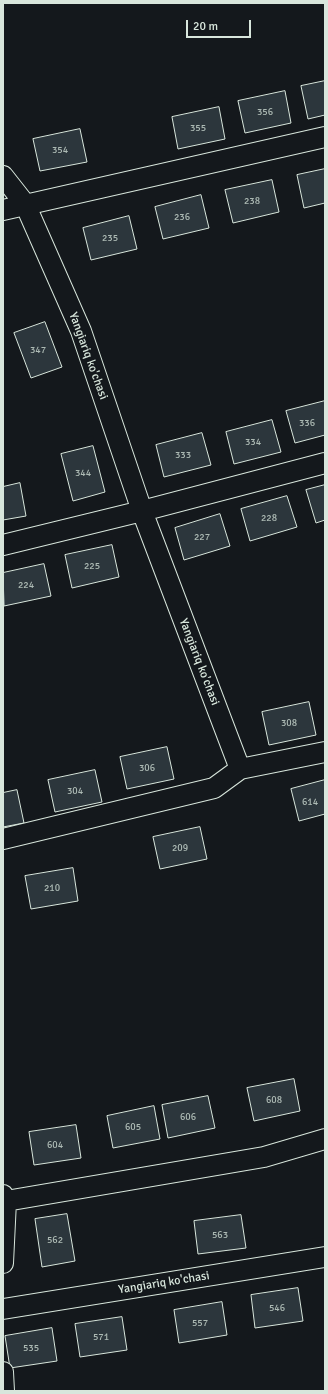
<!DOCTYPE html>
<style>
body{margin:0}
#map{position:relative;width:328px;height:1394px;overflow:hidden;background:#14181c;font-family:Signika,sans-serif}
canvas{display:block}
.frame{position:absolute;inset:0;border:4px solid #d8e6dc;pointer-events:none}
.scale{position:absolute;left:186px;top:20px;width:65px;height:18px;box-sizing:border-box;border:2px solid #d8e6dc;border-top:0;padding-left:5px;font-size:12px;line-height:14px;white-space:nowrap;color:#d8e6dc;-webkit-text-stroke:3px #14181c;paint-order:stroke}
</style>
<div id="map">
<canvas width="328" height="1394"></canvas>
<div class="frame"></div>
<div class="scale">20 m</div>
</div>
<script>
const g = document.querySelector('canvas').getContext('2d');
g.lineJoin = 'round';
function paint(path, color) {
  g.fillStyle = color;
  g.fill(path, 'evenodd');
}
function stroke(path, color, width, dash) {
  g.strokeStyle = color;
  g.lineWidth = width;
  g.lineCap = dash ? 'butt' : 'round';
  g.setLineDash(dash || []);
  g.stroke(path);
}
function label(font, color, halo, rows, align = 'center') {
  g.font = font + ' Signika,sans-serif';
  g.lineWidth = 3;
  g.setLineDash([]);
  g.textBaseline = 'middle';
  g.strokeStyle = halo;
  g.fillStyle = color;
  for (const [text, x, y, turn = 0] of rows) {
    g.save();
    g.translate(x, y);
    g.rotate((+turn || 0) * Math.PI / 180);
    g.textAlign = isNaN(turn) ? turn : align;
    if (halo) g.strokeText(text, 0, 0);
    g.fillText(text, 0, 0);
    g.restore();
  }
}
const building = new Path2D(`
 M 325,81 L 325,115 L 308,119 L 301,86 Z
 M 285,91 L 291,123 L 245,133 L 238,101 Z
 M 219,107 L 225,139 L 178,149 L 172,117 Z
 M 80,129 L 87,162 L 40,171 L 33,139 Z
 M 325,169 L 325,203 L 304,208 L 297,175 Z
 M 272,180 L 279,212 L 233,223 L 225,190 Z
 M 201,195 L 209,228 L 163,239 L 155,207 Z
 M 129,216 L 137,249 L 91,260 L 83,228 Z
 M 45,322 L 62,367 L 31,378 L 14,333 Z
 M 325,401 L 325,435 L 295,443 L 286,411 Z
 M 272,420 L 281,452 L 234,464 L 226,432 Z
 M 202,433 L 211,465 L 164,477 L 156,445 Z
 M 93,446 L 105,492 L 73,501 L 61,454 Z
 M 20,483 L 26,516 L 3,520 L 3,487 Z
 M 325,485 L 325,520 L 316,523 L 306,490 Z
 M 287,496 L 297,527 L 250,541 L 241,509 Z
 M 220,514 L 230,546 L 184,560 L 175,528 Z
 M 112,545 L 119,577 L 72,588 L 65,555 Z
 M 44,564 L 51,596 L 4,606 L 3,573 Z
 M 309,702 L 316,735 L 269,745 L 262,712 Z
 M 167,747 L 174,779 L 127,789 L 120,757 Z
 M 95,770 L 102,802 L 55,812 L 48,780 Z
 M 325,780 L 325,814 L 299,821 L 291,789 Z
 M 17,790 L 24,823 L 3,827 L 3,793 Z
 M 200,827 L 207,859 L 160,869 L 153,837 Z
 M 73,868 L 78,901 L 31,909 L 25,876 Z
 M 294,1079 L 300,1111 L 254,1121 L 247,1088 Z
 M 208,1096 L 215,1128 L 168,1138 L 162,1105 Z
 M 154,1106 L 160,1139 L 113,1148 L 107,1116 Z
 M 76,1125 L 81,1158 L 34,1165 L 29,1132 Z
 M 67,1214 L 75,1261 L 42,1267 L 35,1219 Z
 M 241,1215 L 246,1248 L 198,1254 L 194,1221 Z
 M 298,1288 L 303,1321 L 255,1328 L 251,1295 Z
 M 222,1302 L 227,1335 L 179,1343 L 174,1310 Z
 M 122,1317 L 127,1350 L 80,1357 L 75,1324 Z
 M 52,1328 L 57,1361 L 10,1368 L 5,1336 Z`);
const street = new Path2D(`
 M 3,176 L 25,204 L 81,331 L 142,511 L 240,769
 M 3,210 L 325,137
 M 3,545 L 142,511 L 325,463
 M 3,839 L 214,788 L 240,769 L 325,752
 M 3,1195 L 6,1201 L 3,1263
 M 6,1201 L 264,1157 L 325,1139
 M 3,1309 L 325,1257
 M 3,1372 L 4,1391`);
const numberNames = [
 ["356",265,112],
 ["355",198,128],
 ["354",60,150],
 ["238",252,201],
 ["236",182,217],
 ["235",110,238],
 ["347",38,350],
 ["336",307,423],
 ["334",253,442],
 ["333",183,455],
 ["344",83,473],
 ["228",269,518],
 ["227",202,537],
 ["225",92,566],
 ["224",26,585],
 ["308",289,723],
 ["306",147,768],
 ["304",75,791],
 ["614",310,802],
 ["209",180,848],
 ["210",52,888],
 ["608",274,1100],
 ["606",188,1117],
 ["605",133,1127],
 ["604",55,1145],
 ["563",220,1235],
 ["562",55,1240],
 ["546",277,1308],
 ["557",200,1323],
 ["571",101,1337],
 ["535",31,1348]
];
const streetNames = [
 ["Yangiariq ko'chasi",88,356,70],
 ["Yangiariq ko'chasi",199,662,69],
 ["Yangiariq ko'chasi",164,1283,-9]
];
paint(building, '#2c363c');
stroke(building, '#d8e6dc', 1);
stroke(street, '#d8e6dc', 22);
stroke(street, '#14181c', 20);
label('10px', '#adbab4', null, numberNames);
label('12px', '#d8e6dc', '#14181c', streetNames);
</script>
